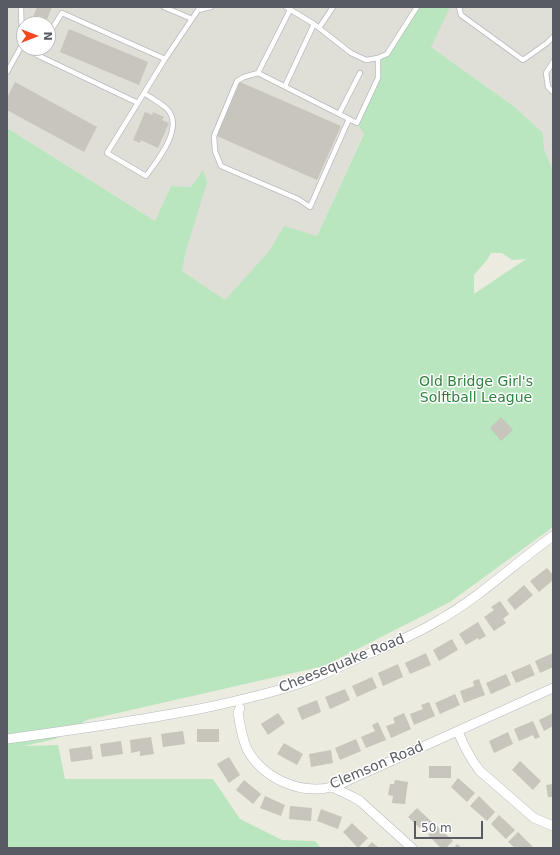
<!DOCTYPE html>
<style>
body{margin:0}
#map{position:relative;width:560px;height:855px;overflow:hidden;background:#ecebdf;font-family:"DejaVu Sans",sans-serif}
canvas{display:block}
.frame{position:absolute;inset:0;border:8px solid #585b61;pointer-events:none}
.north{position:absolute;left:16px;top:16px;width:40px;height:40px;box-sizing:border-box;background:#fff;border:1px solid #bcbdc0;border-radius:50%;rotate:90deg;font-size:11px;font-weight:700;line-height:16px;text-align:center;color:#585b61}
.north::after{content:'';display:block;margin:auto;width:14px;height:18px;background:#f14820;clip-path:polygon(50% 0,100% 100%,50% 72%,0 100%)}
.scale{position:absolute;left:414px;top:821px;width:69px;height:18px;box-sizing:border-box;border:2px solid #585b61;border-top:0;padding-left:5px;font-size:12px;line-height:14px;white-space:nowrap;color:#585b61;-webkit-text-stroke:3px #fff;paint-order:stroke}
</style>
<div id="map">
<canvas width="560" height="855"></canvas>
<div class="frame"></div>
<div class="north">N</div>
<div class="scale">50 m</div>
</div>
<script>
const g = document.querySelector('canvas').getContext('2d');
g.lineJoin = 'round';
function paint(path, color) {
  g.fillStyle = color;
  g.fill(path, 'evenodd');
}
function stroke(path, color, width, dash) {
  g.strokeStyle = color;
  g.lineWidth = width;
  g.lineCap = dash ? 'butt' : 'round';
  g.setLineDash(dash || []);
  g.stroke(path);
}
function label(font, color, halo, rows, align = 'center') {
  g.font = font + ' "DejaVu Sans",sans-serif';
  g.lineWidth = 3;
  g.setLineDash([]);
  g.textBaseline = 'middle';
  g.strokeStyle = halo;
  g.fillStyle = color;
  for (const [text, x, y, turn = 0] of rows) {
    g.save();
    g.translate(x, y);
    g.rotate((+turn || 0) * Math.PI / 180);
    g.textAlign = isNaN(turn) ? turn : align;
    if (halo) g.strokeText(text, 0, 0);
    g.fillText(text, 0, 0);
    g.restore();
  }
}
const industrial = new Path2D(`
 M 7,7 L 553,7 L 553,169 L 552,168 L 544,149 L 543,133 L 516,108 L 431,47 L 364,133 L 317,236 L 284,227 L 269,251 L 225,300 L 182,271 L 203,171 L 191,187 L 171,186 L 155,221 L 7,128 ZM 24,24 L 48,24 L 48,48 L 24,48 Z`);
const green = new Path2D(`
 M 417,7 L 450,7 L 431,47 L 516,108 L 543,133 L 544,149 L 552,168 L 553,169 L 553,527 L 450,602 L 324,666 L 87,720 L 55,739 L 24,746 L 58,745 L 65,779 L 213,779 L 240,819 L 282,840 L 315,841 L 321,848 L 7,848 L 7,128 L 155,221 L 171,186 L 191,187 L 203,170 L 207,182 L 186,251 L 182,271 L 225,300 L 269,251 L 284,226 L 317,236 L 364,134 L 357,123 L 378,78 L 378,58 L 387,54 ZM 491,253 L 502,253 L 512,260 L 526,259 L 474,294 L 474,275 L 487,260 Z`);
const building = new Path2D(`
 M 37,7 L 52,7 L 46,22 L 33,17 Z
 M 69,29 L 148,62 L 139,85 L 60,52 Z
 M 15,82 L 97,127 L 84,152 L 7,110 L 7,98 Z
 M 240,82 L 341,126 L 317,180 L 217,136 Z
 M 145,112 L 152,115 L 153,112 L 164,117 L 162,120 L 169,123 L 158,148 L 141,140 L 140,143 L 133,140 Z
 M 501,417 L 513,430 L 501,441 L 490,428 Z
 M 547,568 L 553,575 L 553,580 L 539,592 L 530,581 Z
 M 524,585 L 533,595 L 515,610 L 507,600 Z
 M 500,601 L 509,614 L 503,619 L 506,623 L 494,631 L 484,617 L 494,610 L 491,607 Z
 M 478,622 L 486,636 L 479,640 L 478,638 L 466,645 L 459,634 Z
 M 452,639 L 458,650 L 439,661 L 433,650 Z
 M 426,653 L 431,665 L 410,674 L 405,663 Z
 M 553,653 L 553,667 L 540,673 L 535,661 Z
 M 398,664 L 403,677 L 383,686 L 378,673 Z
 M 530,664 L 535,675 L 516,683 L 511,672 Z
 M 506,674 L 511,685 L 491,694 L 486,683 Z
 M 372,677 L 377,688 L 357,697 L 352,686 Z
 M 479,679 L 485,695 L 464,703 L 460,691 L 474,686 L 473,681 Z
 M 345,689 L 350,700 L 330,709 L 325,697 Z
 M 455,694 L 460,705 L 440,714 L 435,703 Z
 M 317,700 L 321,712 L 302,720 L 297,708 Z
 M 429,702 L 435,716 L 414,725 L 410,714 L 423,709 L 421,705 Z
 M 278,713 L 285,723 L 268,735 L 261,724 Z
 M 404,713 L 411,729 L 391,738 L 386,726 L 395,723 L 393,718 Z
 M 553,713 L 553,726 L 544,731 L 539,720 Z
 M 533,721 L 540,737 L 535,739 L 533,735 L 519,741 L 514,729 Z
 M 378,722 L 386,740 L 366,748 L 361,737 L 375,731 L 372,725 Z
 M 197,729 L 219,729 L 219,742 L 197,742 Z
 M 183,731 L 185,744 L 163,747 L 161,734 Z
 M 508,732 L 513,744 L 494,753 L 489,741 Z
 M 151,737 L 154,754 L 140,756 L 140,751 L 131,753 L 130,740 Z
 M 356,739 L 361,751 L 340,760 L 335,748 Z
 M 121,741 L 123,754 L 102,757 L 100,744 Z
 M 284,743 L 303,754 L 297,765 L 277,754 Z
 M 91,746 L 93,759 L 71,762 L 69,749 Z
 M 331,750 L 333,763 L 311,767 L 309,754 Z
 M 229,757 L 240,775 L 229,783 L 217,764 Z
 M 520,761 L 541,781 L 533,790 L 512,770 Z
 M 429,766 L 451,766 L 451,778 L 429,778 Z
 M 458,778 L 475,793 L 467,802 L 451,787 Z
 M 244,780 L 261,794 L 253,804 L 236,790 Z
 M 395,780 L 408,782 L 405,804 L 392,803 L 393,796 L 388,795 L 390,784 L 394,784 Z
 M 553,784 L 553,797 L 548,797 L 546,785 Z
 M 265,796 L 285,805 L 281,816 L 260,808 Z
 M 479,796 L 495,812 L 487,821 L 470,806 Z
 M 290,806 L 312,808 L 311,821 L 289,819 Z
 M 417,808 L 433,823 L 424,832 L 408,817 Z
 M 321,809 L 342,817 L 338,829 L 317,821 Z
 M 499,815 L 515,830 L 506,839 L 491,824 Z
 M 352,823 L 368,838 L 358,848 L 343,832 Z
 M 437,826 L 453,841 L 446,848 L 441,848 L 428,835 Z
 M 518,832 L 534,848 L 515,848 L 508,842 Z
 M 372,842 L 379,848 L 366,848 Z
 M 457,844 L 462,848 L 454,848 Z`);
const service = new Path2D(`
 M 21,7 L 22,45 L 24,46
 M 164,7 L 192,19
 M 286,7 L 314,24 L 351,53 L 366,60 L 378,58 L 387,54 L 417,7
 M 459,7 L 461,15 L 523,60 L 547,43 L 553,37
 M 290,10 L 258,73 L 357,123 L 378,78 L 378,58
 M 319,28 L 333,7
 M 48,35 L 62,13 L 165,59
 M 26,48 L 37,55 L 41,48
 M 37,55 L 138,103
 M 553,62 L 546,73 L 548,87 L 553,92
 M 7,72 L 22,45
 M 258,73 L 244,77 L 237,81 L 214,136 L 215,151 L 221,166 L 298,199 L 310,207 L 349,119
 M 285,86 L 314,24
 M 144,93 C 151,98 161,103 167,109 C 185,127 157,161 146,176 L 107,153 L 165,59 L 198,10 L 211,7
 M 339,114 L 360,73`);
const minor = new Path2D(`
 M 240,708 L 238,713 C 240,725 242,738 247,749 C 263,778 299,795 332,787 C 338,786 343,783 349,780 L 553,688
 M 458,732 C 464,746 470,759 480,771 L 534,818 L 553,826
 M 7,739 C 73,730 139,721 204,708 C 237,701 269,694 301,683 C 324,675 345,664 368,654 C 393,644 418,633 441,619 C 481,596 515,563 553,536
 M 332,787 L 353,797 L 360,801 L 412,848`);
const parkNames = [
 ["Old Bridge Girl's",476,382],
 ["Solftball League",476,398]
];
const streetNames = [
 ["Cheesequake Road",342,664,-22],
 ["Clemson Road",377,766,-23]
];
paint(industrial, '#dfded7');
paint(green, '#b9e6be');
paint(building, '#c7c5bc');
stroke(service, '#b7b9bf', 6);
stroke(minor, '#b7b9bf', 10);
stroke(service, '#fff', 4.5);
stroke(minor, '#fff', 9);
label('14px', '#2f823d', '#fff', parkNames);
label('14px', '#585b61', '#fff', streetNames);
</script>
